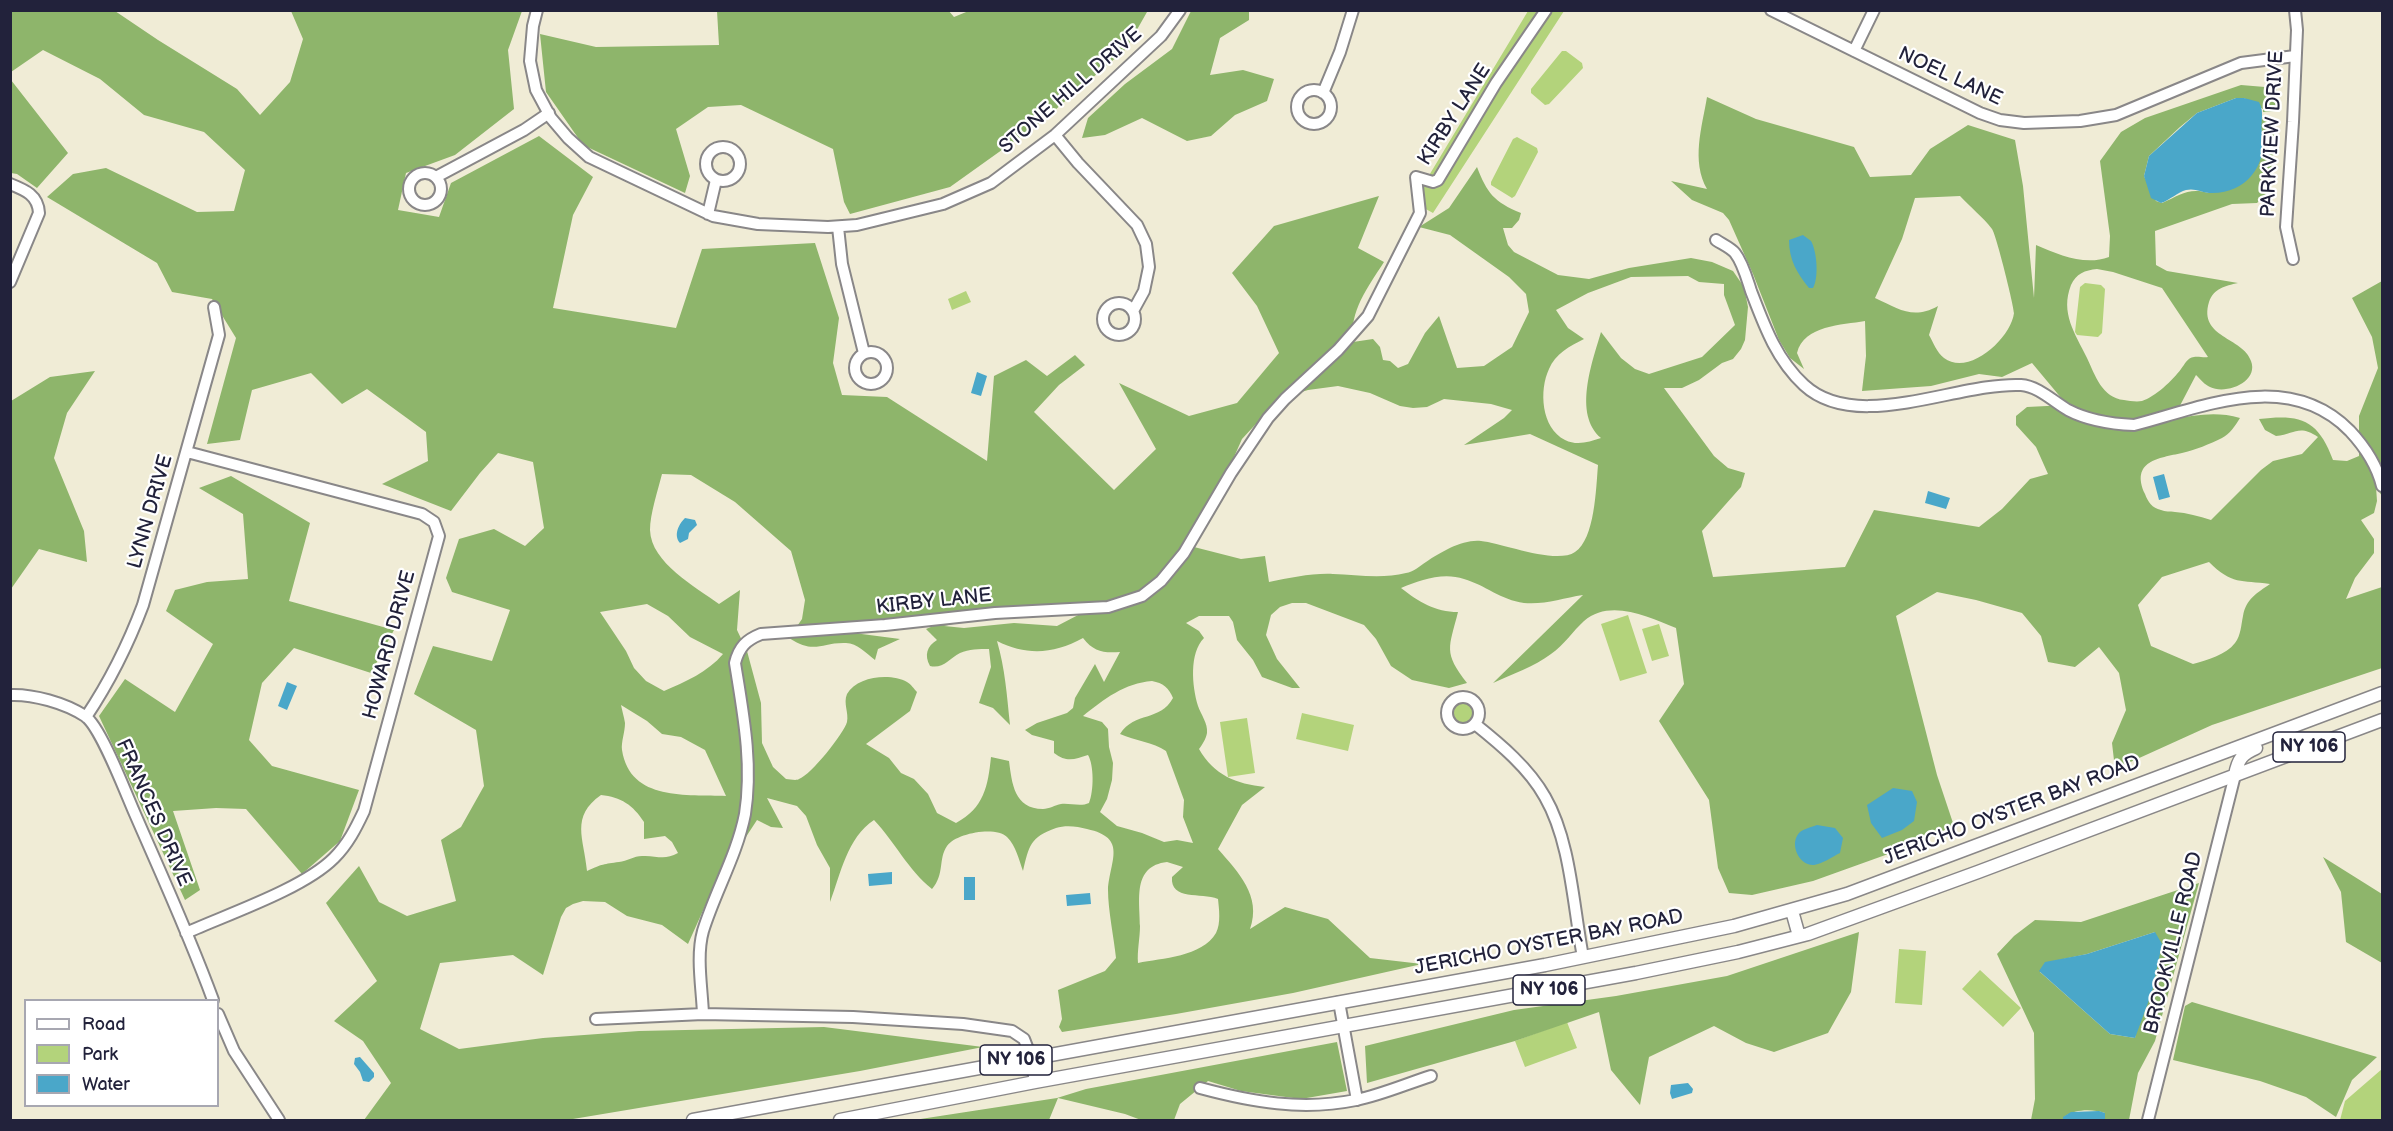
<!DOCTYPE html>
<style>
body{margin:0}
#map{position:relative;width:2393px;height:1131px;overflow:hidden;background:#f0ecd6;font-family:"Balsamiq Sans",sans-serif}
canvas{display:block}
.frame{position:absolute;inset:0;border:12px solid #22223b;pointer-events:none}
.legend{position:absolute;left:24px;top:999px;width:195px;height:108px;box-sizing:border-box;background:#fff;border:2px solid #a7a7b1;margin:0;padding:8px 10px;list-style:none;font-size:18px;color:#22223b}
.legend li{display:flex;align-items:center;gap:12px;height:30px}
.legend b{width:30px;border:2px solid #a7a7b1}
</style>
<div id="map">
<canvas width="2393" height="1131"></canvas>
<div class="frame"></div>
<ul class="legend">
<li><b style="height:8px;background:#fff"></b>Road</li>
<li><b style="height:16px;background:#b3d37b"></b>Park</li>
<li><b style="height:16px;background:#4aa7c9"></b>Water</li>
</ul>
</div>
<script>
const g = document.querySelector('canvas').getContext('2d');
g.lineJoin = 'round';
function paint(path, color) {
  g.fillStyle = color;
  g.fill(path, 'evenodd');
}
function stroke(path, color, width, dash) {
  g.strokeStyle = color;
  g.lineWidth = width;
  g.lineCap = dash ? 'butt' : 'round';
  g.setLineDash(dash || []);
  g.stroke(path);
}
function label(font, color, halo, rows, align = 'center') {
  g.font = font + ' "Balsamiq Sans",sans-serif';
  g.lineWidth = 4.5;
  g.setLineDash([]);
  g.textBaseline = 'middle';
  g.strokeStyle = halo;
  g.fillStyle = color;
  for (const [text, x, y, turn = 0] of rows) {
    g.save();
    g.translate(x, y);
    g.rotate((+turn || 0) * Math.PI / 180);
    g.textAlign = isNaN(turn) ? turn : align;
    if (halo) g.strokeText(text, 0, 0);
    g.fillText(text, 0, 0);
    g.restore();
  }
}
const green = new Path2D(`
 M 1528,11 L 1564,11 L 1433,213 L 1413,202 Z
 M 1562,51 L 1566,51 L 1582,63 L 1583,68 L 1549,104 L 1545,105 L 1531,93 L 1531,89 Z
 M 1517,137 L 1537,148 L 1538,152 L 1515,196 L 1512,198 L 1491,185 L 1491,182 L 1513,139 Z
 M 2085,283 L 2101,285 L 2105,289 L 2102,333 L 2098,337 L 2077,335 L 2075,332 L 2080,287 Z
 M 966,291 L 971,302 L 952,310 L 948,299 Z
 M 1628,615 L 1647,673 L 1620,681 L 1601,624 Z
 M 1659,624 L 1669,656 L 1652,661 L 1642,629 Z
 M1451 713a12 12 0 1 1 24 0a12 12 0 1 1-24 0Z
 M 1302,713 L 1354,725 L 1348,751 L 1296,739 Z
 M 1247,718 L 1255,773 L 1228,777 L 1220,722 Z
 M 1899,949 L 1926,951 L 1922,1005 L 1895,1003 Z
 M 1980,970 L 2021,1008 L 2003,1027 L 1962,989 Z
 M 1567,1022 L 1577,1048 L 1525,1067 L 1515,1041 Z
 M 2382,1069 L 2382,1120 L 2340,1120 L 2345,1101 Z`);
const forest = new Path2D(`
 M 948,10 L 954,17 L 971,10 L 1147,12 L 1126,49 L 1041,122 L 950,187 L 850,214 L 844,202 L 833,149 L 741,105 L 708,107 L 676,129 L 690,176 L 685,193 L 583,145 L 546,92 L 540,34 L 596,47 L 719,45 L 717,11 Z
 M 11,11 L 115,11 L 158,40 L 237,89 L 260,115 L 290,82 L 303,39 L 291,11 L 522,11 L 508,50 L 514,109 L 455,155 L 406,173 L 398,210 L 439,217 L 451,183 L 539,136 L 593,177 L 573,215 L 553,308 L 676,328 L 702,249 L 815,243 L 839,318 L 833,363 L 842,395 L 887,397 L 987,461 L 994,376 L 1026,360 L 1047,376 L 1075,355 L 1085,365 L 1059,385 L 1034,412 L 1114,490 L 1156,449 L 1119,383 L 1189,416 L 1237,403 L 1279,353 L 1257,306 L 1232,273 L 1274,226 L 1379,196 L 1358,248 L 1384,262 C 1368,287 1349,311 1353,342 L 1373,339 L 1380,347 L 1383,360 L 1390,361 L 1398,368 L 1408,364 L 1425,333 L 1439,316 L 1457,368 L 1484,366 L 1512,347 L 1529,312 L 1526,294 L 1509,277 L 1450,235 L 1419,227 L 1449,208 L 1477,167 C 1487,193 1494,202 1521,213 L 1519,220 L 1512,228 L 1503,228 L 1508,245 L 1514,252 L 1558,275 L 1589,279 L 1629,268 L 1691,258 L 1712,262 L 1733,271 L 1744,287 L 1748,307 L 1745,340 L 1741,349 L 1733,359 L 1722,363 L 1699,380 L 1682,388 L 1664,388 L 1714,456 L 1728,468 L 1745,473 L 1741,487 L 1702,531 L 1713,577 L 1845,567 L 1874,510 L 1979,527 L 2002,509 L 2030,479 L 2048,474 L 2036,447 L 2016,425 L 2016,416 L 2027,407 L 2067,405 L 2032,363 L 2002,377 L 1979,374 L 1931,386 L 1862,391 L 1866,356 L 1865,321 C 1842,325 1804,325 1797,353 L 1804,369 L 1790,358 L 1779,340 L 1753,274 L 1729,220 L 1723,213 L 1692,200 L 1671,181 L 1707,189 C 1691,161 1702,127 1707,97 L 1756,119 L 1854,147 L 1870,177 L 1911,175 L 1930,149 L 1968,125 L 2015,140 L 2023,186 L 2034,298 L 2036,245 C 2059,255 2085,266 2109,257 L 2110,236 L 2100,161 L 2121,132 L 2145,118 L 2241,85 L 2277,88 L 2276,111 L 2263,112 L 2263,109 L 2244,98 L 2236,98 L 2197,113 L 2180,127 L 2149,156 L 2144,176 L 2156,201 L 2162,203 C 2180,195 2189,187 2209,193 L 2264,141 L 2260,124 L 2262,117 L 2275,120 L 2270,190 L 2257,203 L 2232,204 L 2155,231 L 2156,265 L 2167,271 L 2238,283 C 2225,286 2214,288 2209,302 C 2198,338 2243,337 2251,361 C 2259,382 2226,395 2210,387 C 2205,385 2200,379 2196,375 L 2173,419 C 2196,415 2217,411 2240,418 C 2235,426 2230,434 2222,438 C 2210,444 2195,450 2182,453 C 2159,458 2130,461 2145,494 C 2148,502 2152,508 2161,510 C 2165,512 2170,511 2175,512 C 2187,513 2199,516 2211,520 L 2261,470 L 2273,461 L 2302,454 L 2318,437 C 2299,424 2295,434 2276,436 L 2265,430 L 2259,419 C 2300,414 2318,419 2333,460 L 2347,461 L 2359,456 L 2359,416 L 2378,368 L 2372,337 L 2352,298 L 2382,281 L 2382,496 L 2376,487 L 2377,501 L 2374,513 L 2361,520 L 2374,539 L 2374,553 L 2355,578 L 2346,599 L 2382,587 L 2382,668 L 2212,725 L 2115,769 L 2112,743 L 2126,710 L 2119,673 L 2099,647 L 2075,667 L 2048,662 L 2041,636 L 2022,613 L 1976,600 L 1937,592 L 1896,616 L 1937,775 L 1954,826 L 1891,853 L 1813,881 L 1752,895 L 1729,893 L 1718,868 L 1709,800 L 1659,721 L 1684,684 L 1676,628 C 1649,617 1610,598 1584,621 C 1573,631 1564,645 1551,654 C 1534,667 1512,674 1493,683 L 1583,595 C 1563,598 1544,605 1524,603 C 1501,600 1485,585 1464,579 C 1443,572 1420,580 1401,588 C 1419,602 1435,612 1458,612 C 1449,648 1443,652 1467,683 L 1449,688 L 1412,680 L 1391,666 L 1376,639 L 1364,625 L 1306,603 L 1292,603 L 1280,607 L 1271,615 L 1266,635 L 1277,659 L 1300,688 L 1292,688 L 1262,677 L 1253,660 L 1237,640 L 1233,622 L 1229,616 L 1199,616 L 1186,623 L 1199,631 L 1204,638 C 1189,653 1192,686 1198,706 C 1201,715 1208,723 1207,733 C 1206,739 1202,745 1199,749 C 1214,775 1236,784 1265,787 L 1242,805 L 1218,849 C 1238,872 1262,896 1250,929 L 1285,907 L 1328,919 L 1370,958 L 1422,964 L 1293,993 L 1176,1014 L 1062,1032 L 1059,1027 L 1062,1019 L 1058,990 L 1105,971 L 1116,958 C 1114,938 1108,910 1108,890 C 1110,860 1128,838 1087,829 C 1077,826 1065,825 1056,828 C 1030,837 1029,846 1023,871 C 1019,860 1016,846 1007,837 C 996,826 956,833 947,846 C 938,859 945,874 932,889 C 908,870 895,842 874,820 C 847,838 841,873 830,902 L 830,868 L 817,845 L 806,816 L 797,806 L 767,798 L 783,828 L 771,827 L 757,820 L 714,886 L 688,944 L 662,925 L 627,916 L 605,902 L 583,901 L 573,904 L 566,908 L 561,917 L 543,975 L 513,955 L 440,963 L 420,1029 L 459,1049 L 543,1038 L 639,1031 L 824,1027 L 983,1047 L 860,1071 L 567,1120 L 364,1120 L 391,1083 L 363,1041 L 334,1021 L 377,981 L 326,903 L 359,866 L 379,902 L 407,916 L 456,901 L 441,840 L 461,827 L 484,786 L 476,730 L 414,694 L 433,646 L 492,661 L 510,610 L 452,592 L 446,578 L 459,539 L 494,529 L 525,546 L 544,528 L 533,462 L 498,453 L 480,473 L 451,511 L 382,484 L 428,461 L 426,432 L 367,389 L 342,404 L 311,373 L 252,390 L 240,440 L 207,444 L 236,338 L 212,299 L 172,292 L 157,263 L 47,197 L 73,174 L 106,168 L 197,212 L 234,211 L 245,170 L 204,132 L 144,115 L 100,79 L 43,50 L 11,72 ZM 1960,196 C 1970,207 1983,217 1992,229 C 1996,234 2014,306 2014,313 C 2011,338 1969,377 1944,358 C 1937,353 1933,342 1929,335 L 1938,306 C 1913,320 1899,309 1875,298 L 1902,239 L 1915,198 ZM 2097,269 L 2113,272 L 2162,288 L 2208,357 C 2204,358 2198,356 2194,357 C 2187,358 2185,364 2181,369 C 2173,380 2155,397 2142,401 C 2137,402 2129,401 2124,400 C 2102,398 2095,375 2087,358 C 2075,333 2060,313 2071,285 C 2076,274 2085,270 2097,269 ZM 1688,276 L 1699,282 L 1724,284 L 1724,295 L 1735,325 L 1702,357 L 1649,374 L 1635,369 L 1621,358 L 1601,332 C 1592,363 1573,414 1601,438 C 1589,442 1577,446 1565,440 C 1541,428 1539,390 1549,369 C 1555,354 1570,346 1584,339 L 1568,328 L 1556,310 L 1588,293 L 1631,277 ZM 1338,386 L 1370,393 L 1400,406 L 1413,408 L 1427,407 L 1444,399 L 1491,404 L 1512,410 L 1504,418 L 1464,445 L 1530,434 L 1598,465 C 1596,488 1595,539 1575,552 C 1556,565 1502,543 1481,541 C 1463,539 1441,552 1426,562 C 1420,566 1413,572 1406,573 C 1383,579 1357,575 1333,574 C 1312,573 1290,578 1269,582 L 1265,556 L 1241,559 L 1194,547 L 1242,439 L 1279,399 L 1308,390 ZM 662,474 L 691,475 L 735,502 L 791,551 L 805,600 L 802,619 L 789,638 C 815,655 821,642 846,643 C 857,643 867,654 875,660 L 878,649 L 900,639 L 854,633 L 829,634 L 938,624 L 926,629 L 937,640 C 927,646 924,655 930,666 C 943,669 949,659 960,653 C 969,649 979,649 989,649 L 991,667 L 979,703 L 993,708 L 1010,725 C 1007,696 1005,668 997,641 C 1027,656 1054,654 1083,638 C 1094,652 1103,653 1120,652 L 1104,682 L 1095,664 L 1075,698 L 1073,708 L 1067,713 L 1037,723 L 1025,730 L 1032,735 L 1054,741 L 1054,753 C 1067,763 1075,759 1088,755 C 1094,765 1094,791 1089,803 C 1081,807 1070,803 1061,804 C 1055,805 1049,809 1043,809 C 1014,809 1012,783 1009,761 L 991,757 C 988,786 984,808 956,823 L 937,813 L 928,794 L 914,779 L 901,773 L 889,758 L 866,744 L 910,711 L 917,692 C 914,689 911,684 907,682 C 891,673 857,676 847,694 C 843,703 849,713 847,722 C 844,733 811,775 799,779 C 796,781 790,779 786,779 L 773,767 L 762,743 L 761,703 L 747,651 L 737,630 L 740,590 L 719,604 C 696,587 651,563 650,530 C 650,514 658,490 662,474 ZM 2209,562 C 2232,585 2241,580 2270,584 C 2257,593 2246,599 2243,616 C 2241,625 2241,635 2235,643 C 2226,655 2207,660 2193,664 L 2151,646 L 2138,605 L 2162,577 ZM 647,604 L 668,616 L 690,637 L 723,654 C 708,672 685,682 664,691 L 646,681 L 634,668 L 626,651 L 600,612 ZM 1082,613 L 1057,626 L 1014,623 L 964,628 L 944,626 L 988,616 ZM 1152,681 C 1163,683 1169,688 1173,698 C 1160,722 1135,711 1120,734 C 1135,741 1153,742 1166,751 L 1184,800 L 1183,817 L 1193,843 L 1177,840 L 1164,842 L 1142,833 L 1117,826 L 1100,812 L 1107,799 L 1112,780 L 1113,763 L 1109,747 L 1108,729 L 1102,722 L 1083,716 C 1104,699 1125,683 1152,681 ZM 621,705 L 647,721 L 662,734 L 681,737 L 705,750 L 726,796 C 688,794 630,802 622,750 C 621,742 625,732 625,723 C 624,717 622,710 621,705 ZM 601,795 C 621,797 633,805 644,822 L 644,839 L 665,836 L 672,842 L 678,853 C 664,861 656,855 642,856 C 634,856 627,861 619,862 C 604,864 602,864 587,871 C 584,838 570,817 601,795 ZM 1167,862 L 1183,867 L 1172,877 C 1170,901 1201,892 1218,899 C 1219,909 1221,923 1216,933 C 1202,957 1162,958 1138,963 C 1137,951 1140,938 1140,926 C 1140,900 1132,866 1167,862 Z
 M 1191,11 L 1249,11 L 1249,20 L 1220,38 L 1210,75 L 1243,70 L 1274,79 L 1267,101 L 1235,115 L 1211,136 L 1187,141 L 1142,118 L 1105,135 L 1082,138 L 1088,118 L 1125,84 L 1172,49 Z
 M 11,80 L 68,153 L 37,188 L 17,174 L 11,173 Z
 M 95,371 L 67,413 L 54,458 L 84,531 L 87,562 L 39,549 L 11,589 L 11,401 L 50,377 Z
 M 231,476 L 310,523 L 289,601 L 394,630 L 371,673 L 294,648 L 262,683 L 249,740 L 272,766 L 359,790 L 340,841 L 302,874 L 246,809 L 216,808 L 173,811 L 200,890 L 185,900 L 99,716 L 125,679 L 175,712 L 213,644 L 166,611 L 175,590 L 207,582 L 248,579 L 243,514 L 199,488 Z
 M 2323,857 L 2382,894 L 2382,963 L 2346,942 L 2341,892 Z
 M 2199,883 L 2155,1041 L 2138,1073 L 2129,1120 L 2105,1120 L 2105,1113 C 2092,1109 2075,1109 2064,1117 L 2063,1120 L 2031,1120 L 2035,1099 L 2034,1033 L 1997,954 L 2014,936 L 2035,920 L 2081,922 ZM 2155,932 L 2135,1038 L 2110,1034 L 2040,972 L 2045,963 L 2087,954 Z
 M 1859,932 L 1851,992 L 1828,1033 L 1774,1052 L 1746,1043 L 1714,1026 L 1649,1057 L 1640,1105 L 1611,1070 L 1599,1012 L 1515,1041 L 1367,1083 L 1365,1046 L 1514,1010 L 1616,996 L 1727,976 Z
 M 2192,1002 L 2377,1057 L 2352,1080 L 2336,1117 L 2306,1097 L 2260,1081 L 2173,1060 L 2185,1006 Z
 M 1337,1042 L 1347,1091 L 1301,1099 L 1241,1091 L 1208,1081 L 1180,1104 L 1174,1120 L 1141,1120 L 1125,1114 L 1058,1098 L 1049,1120 L 914,1120 L 1057,1098 L 1086,1089 Z`);
const water = new Path2D(`
 M 2236,98 L 2244,98 L 2259,102 C 2265,113 2260,121 2262,133 C 2268,167 2244,195 2209,193 C 2201,192 2195,188 2186,190 C 2178,192 2170,200 2161,203 L 2151,198 L 2144,176 L 2149,156 L 2197,113 Z
 M 1803,235 C 1804,236 1810,240 1811,241 C 1817,251 1819,278 1813,288 L 1809,288 C 1797,273 1789,260 1789,240 Z
 M 977,372 L 987,376 L 981,396 L 971,393 Z
 M 2164,474 L 2170,497 L 2159,500 L 2153,477 Z
 M 1928,491 L 1950,498 L 1946,509 L 1925,503 Z
 M 685,518 L 695,520 L 697,525 L 689,533 L 688,539 L 680,543 C 673,535 679,524 685,518 Z
 M 287,682 L 297,686 L 287,710 L 278,706 Z
 M 1893,788 L 1912,791 L 1917,802 L 1914,821 L 1902,830 L 1882,838 L 1871,823 L 1867,805 Z
 M 1817,825 L 1835,828 L 1843,838 L 1840,853 C 1832,857 1822,864 1814,865 C 1799,866 1789,844 1799,833 C 1803,829 1812,827 1817,825 Z
 M 892,872 L 892,884 L 869,886 L 868,874 Z
 M 964,877 L 975,877 L 975,900 L 964,900 Z
 M 1090,893 L 1091,904 L 1067,906 L 1066,895 Z
 M 2155,932 L 2162,944 L 2152,992 L 2135,1038 L 2110,1034 L 2039,971 L 2045,962 L 2087,954 Z
 M 360,1057 L 374,1073 L 374,1077 L 369,1082 L 363,1081 L 360,1072 L 354,1064 L 355,1058 Z
 M 1688,1083 L 1693,1089 L 1692,1093 L 1672,1099 L 1670,1093 L 1671,1085 Z
 M 2099,1111 L 2105,1113 L 2105,1120 L 2063,1120 L 2063,1117 L 2071,1112 Z`);
const minor = new Path2D(`
 M 537,10 L 533,26 L 530,61 L 536,90 L 551,118 L 568,138 L 589,157 L 713,216 L 758,224 L 828,227 L 857,225 L 943,204 L 991,183 L 1055,135 L 1161,36 L 1180,10
 M 1771,10 L 1980,113 L 2000,120 L 2024,123 L 2080,121 L 2116,115 L 2241,63 L 2295,56
 M 1854,51 L 1874,10
 M1297 107a17 17 0 1 1 34 0a17 17 0 1 1-34 0Z
 M 1323,93 L 1340,52 L 1353,10
 M 1055,135 L 1078,163 L 1137,225 L 1146,244 L 1149,267 L 1144,291 L 1133,311
 M706 164a17 17 0 1 1 34 0a17 17 0 1 1-34 0Z
 M409 189a16 16 0 1 1 32 0a16 16 0 1 1-32 0Z
 M 436,177 L 524,130 L 549,113
 M 10,184 C 25,190 38,195 39,213 L 10,282
 M 708,214 L 716,180
 M 838,227 L 842,264 L 864,353
 M 1716,240 C 1722,244 1731,248 1735,253 C 1743,263 1747,279 1751,291 C 1764,325 1776,359 1804,385 C 1857,434 1957,382 2021,385 C 2038,386 2054,402 2068,410 C 2089,421 2111,424 2134,425 C 2206,406 2289,369 2350,431 C 2364,446 2377,466 2382,486
 M 2293,259 L 2286,227 L 2293,122 L 2297,30 L 2295,10
 M1103 319a16 16 0 1 1 32 0a16 16 0 1 1-32 0Z
 M855 368a16 16 0 1 1 32 0a16 16 0 1 1-32 0Z
 M 10,695 C 33,694 65,703 85,716 C 101,727 126,794 135,814 C 162,876 190,937 213,1000
 M1447 713a16 16 0 1 1 32 0a16 16 0 1 1-32 0Z
 M 86,717 C 110,681 128,645 143,605 L 219,335 L 214,307
 M 1475,724 C 1500,744 1529,768 1545,797 C 1571,842 1573,906 1583,957
 M 186,933 C 228,914 303,889 334,858 C 348,844 356,828 364,811 L 439,536 L 434,522 L 422,514 L 187,452
 M 1339,1002 L 1357,1100
 M 218,1014 L 234,1051 L 279,1120
 M 703,1014 C 702,988 696,956 703,931 C 715,892 737,855 745,814 C 753,763 743,713 735,663 C 739,647 746,640 761,634 L 885,625 L 995,613 L 1108,607 L 1142,596 L 1161,581 L 1184,553 L 1231,473 L 1268,418 L 1285,399 L 1338,350 L 1368,316 L 1420,213 L 1416,177 L 1433,182 L 1438,180 L 1496,83 L 1546,10
 M 596,1019 L 703,1014 L 853,1017 L 963,1024 L 1012,1031 L 1024,1039 L 1031,1057 L 1035,1082
 M 1200,1088 C 1252,1102 1302,1111 1356,1100 C 1381,1095 1406,1084 1431,1076
 M 2148,1120 L 2235,775`);
const major = new Path2D(`
 M 2235,775 C 2238,759 2242,754 2256,748
 M 1792,911 L 1799,936
 M 693,1120 L 1545,965 L 1734,926 L 1847,894 L 2382,693
 M 840,1120 L 1035,1082 L 1636,973 L 1738,952 L 1808,934 L 1978,872 L 2382,720`);
const shields = [
 [2309,747,72],
 [1549,990,72],
 [1016,1060,72]
];
const shieldNames = [
 ["NY 106",2309,747],
 ["NY 106",1549,990],
 ["NY 106",1016,1060]
];
const streetNames = [
 ["NOEL LANE",1950,77,25],
 ["STONE HILL DRIVE",1071,91,-41],
 ["KIRBY LANE",1455,115,-57],
 ["PARKVIEW DRIVE",2273,134,-87],
 ["LYNN DRIVE",151,512,-74],
 ["KIRBY LANE",934,602,-6],
 ["HOWARD DRIVE",390,645,-75],
 ["JERICHO OYSTER BAY ROAD",2012,811,-21],
 ["FRANCES DRIVE",153,813,66],
 ["JERICHO OYSTER BAY ROAD",1549,943,-11],
 ["BROOKVILLE ROAD",2174,943,-76]
];
paint(green, '#b3d37b');
paint(forest, '#8eb56b');
paint(water, '#4aa7c9');
stroke(minor, '#898788', 14);
stroke(major, '#898788', 15);
stroke(minor, '#fff', 10);
stroke(major, '#fff', 12);
for (const [x, y, w] of shields) {
  const box = new Path2D();
  box.roundRect(x - w / 2, y - 15, w, 30, 4.5);
  g.fillStyle = '#fff';
  g.fill(box);
  stroke(box, '#22223b', 1.5);
}
label('bold 18px', '#22223b', null, shieldNames);
label('20px', '#22223b', '#fff', streetNames);
</script>
